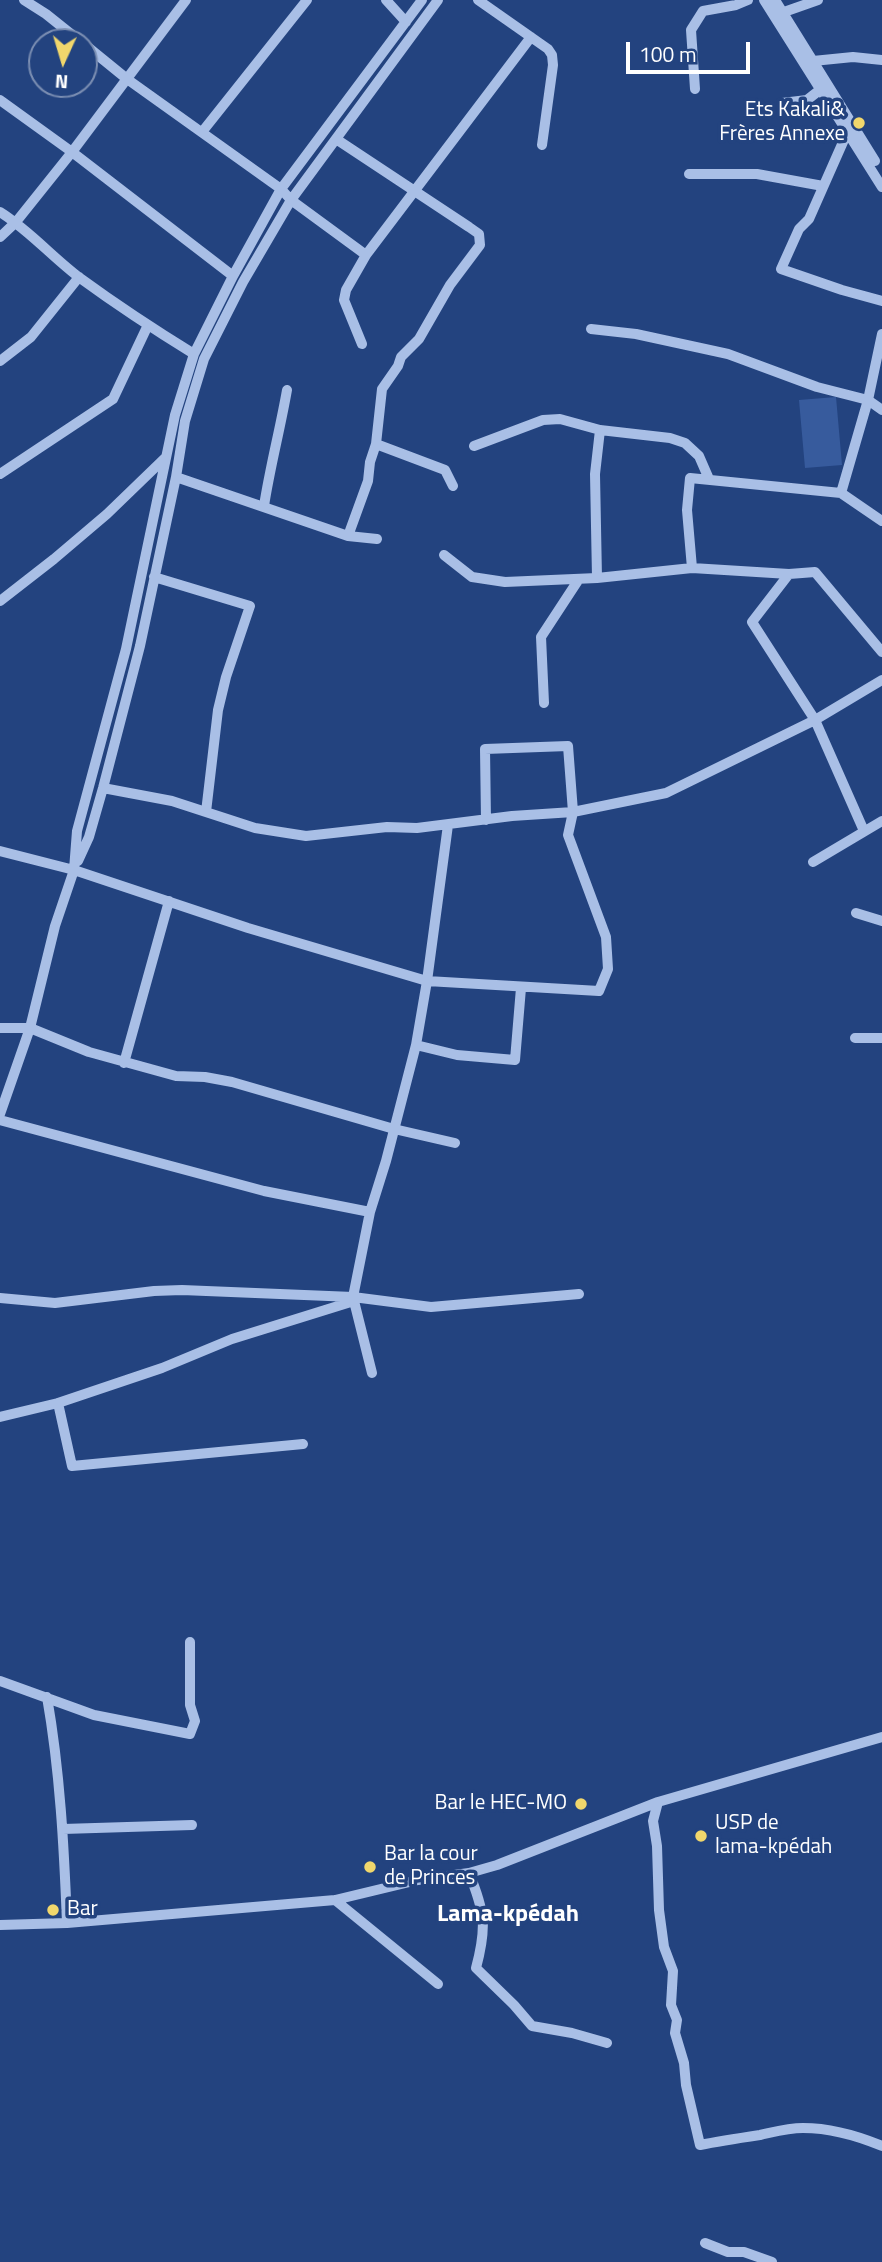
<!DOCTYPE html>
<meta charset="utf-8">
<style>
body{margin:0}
#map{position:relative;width:882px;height:2262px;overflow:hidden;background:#23437f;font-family:"Titillium Web",sans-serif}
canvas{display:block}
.north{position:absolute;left:28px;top:28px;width:70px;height:70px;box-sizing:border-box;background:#23437f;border:2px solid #7b8eb2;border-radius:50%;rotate:184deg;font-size:19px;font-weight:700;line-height:28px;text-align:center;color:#fff}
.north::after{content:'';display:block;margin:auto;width:24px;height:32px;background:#f1d76c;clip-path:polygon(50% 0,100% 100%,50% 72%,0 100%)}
.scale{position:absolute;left:626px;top:42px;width:124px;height:32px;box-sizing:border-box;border:4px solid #fff;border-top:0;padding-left:9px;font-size:21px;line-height:24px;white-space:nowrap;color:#fff;-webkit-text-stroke:5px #23437f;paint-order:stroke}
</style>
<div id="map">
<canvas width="882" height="2262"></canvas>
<div class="north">N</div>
<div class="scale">100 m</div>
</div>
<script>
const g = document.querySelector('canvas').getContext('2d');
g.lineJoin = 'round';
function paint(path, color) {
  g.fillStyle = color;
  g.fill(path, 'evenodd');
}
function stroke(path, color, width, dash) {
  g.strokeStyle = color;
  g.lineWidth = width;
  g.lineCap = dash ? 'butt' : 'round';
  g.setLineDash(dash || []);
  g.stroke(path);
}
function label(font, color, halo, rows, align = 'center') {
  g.font = font + ' "Titillium Web",sans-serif';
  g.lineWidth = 7;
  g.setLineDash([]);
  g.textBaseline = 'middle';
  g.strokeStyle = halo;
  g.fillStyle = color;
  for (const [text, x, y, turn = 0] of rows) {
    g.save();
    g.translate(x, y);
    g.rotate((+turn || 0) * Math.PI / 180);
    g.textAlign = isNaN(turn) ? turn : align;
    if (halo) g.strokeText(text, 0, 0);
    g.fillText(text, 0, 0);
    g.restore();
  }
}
const green = new Path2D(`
 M 836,397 L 842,465 L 805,468 L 799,400 Z`);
const minor = new Path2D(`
 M 24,0 L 46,14 L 81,42
 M 386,0 L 406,22
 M 478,0 L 548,49 L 552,55 L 553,65 L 542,145
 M 764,0 L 882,187
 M 775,0 L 875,161
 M 784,12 L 818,0
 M 84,44 L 127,79 L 281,189 L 291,200 L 366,255
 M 813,61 L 853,57 L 882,60
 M 695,89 L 691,30 L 703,11 L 736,5 L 748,0
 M 0,100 L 72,152 L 233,276
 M 782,103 L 807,100 L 821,89
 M 202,132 L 307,0
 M 847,133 L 809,219 L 799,229 L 781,269 L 842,290 L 882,301
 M 336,139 L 469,227 L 479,234 L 480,245 L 450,285 L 419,339 L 401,357 L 398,366 L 382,389 L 376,444 L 370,462 L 368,481 L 348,536
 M 689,174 L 757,174 L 823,186
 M 0,212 C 29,230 52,257 80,278 C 117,305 155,330 194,354
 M 0,237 L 16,222 L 72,152 L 186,0
 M 591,329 L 636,334 L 728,354 L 817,387 L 868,400 L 882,410
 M 362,344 L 344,300 L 346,290 L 366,255 L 531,37
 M 0,361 L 31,337 L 79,277
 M 376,444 L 445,470 L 453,486
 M 474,446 L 543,420 L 560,419 L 600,430 L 670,438 L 685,443 L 699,456 L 709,479
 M 0,474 L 113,399 L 148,325
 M 176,477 L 348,536 L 377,539
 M 841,493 L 868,400 L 882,334
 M 264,506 C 270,467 280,430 287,390
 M 444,555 L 472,577 L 505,582 L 597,578 L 692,568 L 789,574 L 815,572 L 882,652
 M 692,568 L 687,510 L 690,478 L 841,493 L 882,521
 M 789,574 L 752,622 L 815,720 L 864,831
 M 154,577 L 250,606 L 226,677 L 218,710 L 206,812
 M 597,578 L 595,474 L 600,430
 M 0,601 L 54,559 L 107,514 L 166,457
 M 544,703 L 541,637 L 579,579
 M 103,788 L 172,801 L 255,828 L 306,836 L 387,827 L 417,828 L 512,816 L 573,812 L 666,793 L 815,720 L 882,680
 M 0,851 L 74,870 L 248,928 L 427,981 L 599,991 L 608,969 L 606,937 L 568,835 L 573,812 L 568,746 L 485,749 L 486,820
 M 78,861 L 89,837 L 103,788 L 140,646 L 176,477 L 185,421 L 204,359 L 243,282 L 291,200 L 438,0
 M 813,862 L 882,821
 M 856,913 L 882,921
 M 0,1028 L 30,1028 L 89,1052 L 176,1076 L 205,1077 L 232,1082 L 394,1129 L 455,1143
 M 855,1038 L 882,1038
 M 416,1045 L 457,1055 L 515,1060 L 521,988
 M 124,1063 L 169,901
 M 0,1114 L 30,1028 L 55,926 L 74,870 L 77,831 L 126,649 L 175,415 L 194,354 L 233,276 L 281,189 L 422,0
 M 0,1120 L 264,1191 L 370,1212
 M 0,1298 L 55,1303 L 154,1291 L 182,1290 L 353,1297 L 431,1307 L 579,1294
 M 372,1373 L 353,1297 L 370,1212 L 386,1161 L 416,1045 L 427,981 L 448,825
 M 58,1403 L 72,1466 L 303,1444
 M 0,1417 L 58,1403 L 162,1368 L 232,1339 L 354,1301
 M 0,1681 L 94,1715 L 190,1734 L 195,1721 L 190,1705 L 190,1642
 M 47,1697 C 60,1771 64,1847 67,1923
 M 658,1802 L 653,1821 L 657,1846 L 659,1910 L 664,1947 L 673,1971 L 671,2005 L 677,2020 L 675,2033 L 684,2063 L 686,2085 L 700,2145 C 720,2141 740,2138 760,2135 C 774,2132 788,2128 803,2128 C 829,2128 858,2136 882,2146
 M 63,1829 L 192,1825
 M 469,1873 C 485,1912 487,1927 476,1968 L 514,2005 L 532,2026 L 572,2033 L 607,2043
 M 335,1900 L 438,1984
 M 0,1925 L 67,1923 L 335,1900 L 418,1880 L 469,1873 L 497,1865 L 658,1802 L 882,1737
 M 705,2243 L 728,2252 L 744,2252 L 772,2262`);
const markers = [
 [859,123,7,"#f1d76c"],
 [581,1804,7,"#f1d76c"],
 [701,1836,7,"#f1d76c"],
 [370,1867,7,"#f1d76c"],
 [53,1910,7,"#f1d76c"]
];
const poiNames = [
 ["Ets Kakali&",845,111,"right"],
 ["Frères Annexe",845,135,"right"],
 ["Bar le HEC-MO",567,1804,"right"],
 ["USP de",715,1824],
 ["lama-kpédah",715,1848],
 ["Bar la cour",384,1855],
 ["de Princes",384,1879],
 ["Bar",67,1910]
];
const quarterNames = [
 ["Lama-kpédah",508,1915]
];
paint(green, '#375b9d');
stroke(minor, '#a9bfe6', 10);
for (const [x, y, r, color] of markers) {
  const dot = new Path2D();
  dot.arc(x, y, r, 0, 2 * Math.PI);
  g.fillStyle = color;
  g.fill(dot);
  stroke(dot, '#23437f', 2.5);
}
label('21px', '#fff', '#23437f', poiNames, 'left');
label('bold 24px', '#fff', '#23437f', quarterNames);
</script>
